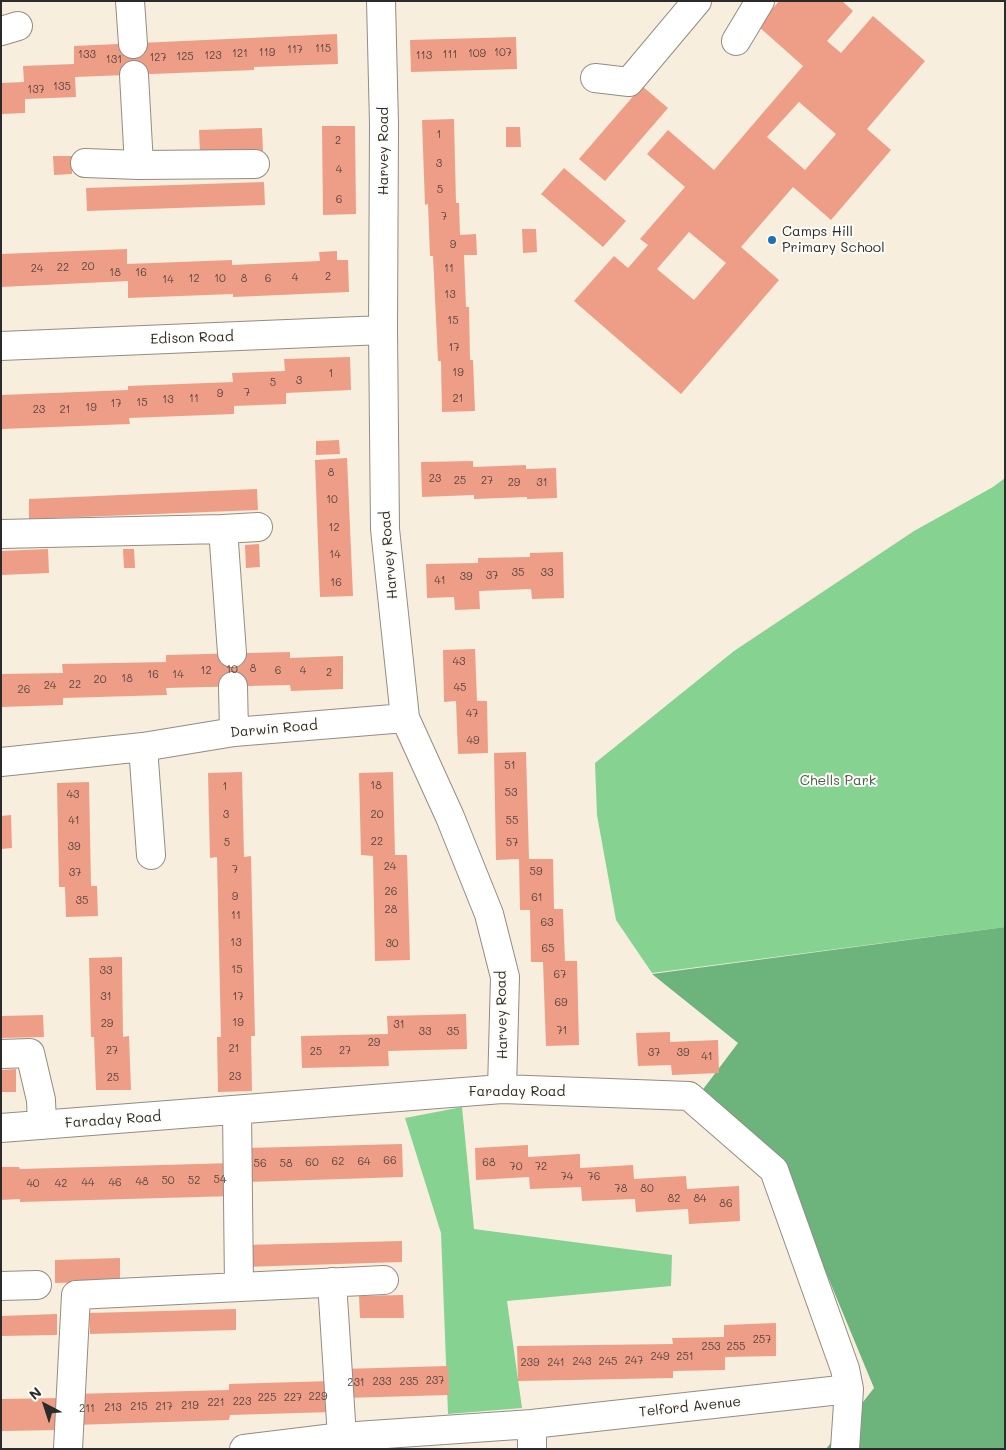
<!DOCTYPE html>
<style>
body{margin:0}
#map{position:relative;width:1006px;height:1450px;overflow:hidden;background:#f8eedd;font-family:Mali,sans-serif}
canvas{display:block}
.frame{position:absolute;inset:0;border:2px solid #2b2b2b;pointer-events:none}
.north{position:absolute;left:20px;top:1380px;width:50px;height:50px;-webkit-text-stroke:4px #fdfcf7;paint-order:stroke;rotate:320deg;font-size:14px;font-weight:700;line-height:20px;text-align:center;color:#2b2b2b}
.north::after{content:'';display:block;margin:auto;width:18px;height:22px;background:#2b2b2b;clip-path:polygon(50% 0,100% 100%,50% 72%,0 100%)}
</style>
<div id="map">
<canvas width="1006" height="1450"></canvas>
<div class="frame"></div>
<div class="north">N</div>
</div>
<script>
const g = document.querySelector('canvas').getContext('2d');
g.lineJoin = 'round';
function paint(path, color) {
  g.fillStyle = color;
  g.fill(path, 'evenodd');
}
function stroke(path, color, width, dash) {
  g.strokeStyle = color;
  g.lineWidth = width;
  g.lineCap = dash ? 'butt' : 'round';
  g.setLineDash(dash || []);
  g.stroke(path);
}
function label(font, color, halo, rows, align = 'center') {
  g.font = font + ' Mali,sans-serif';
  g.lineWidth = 4;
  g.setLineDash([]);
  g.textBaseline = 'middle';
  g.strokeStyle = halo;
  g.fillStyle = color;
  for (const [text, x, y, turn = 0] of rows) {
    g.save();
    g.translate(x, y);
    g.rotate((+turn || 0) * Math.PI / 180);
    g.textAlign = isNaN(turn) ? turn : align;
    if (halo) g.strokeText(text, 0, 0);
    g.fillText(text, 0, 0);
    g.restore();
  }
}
const green = new Path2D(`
 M 1005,478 L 1005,927 L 652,973 L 616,920 L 597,815 L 595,763 L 734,651 L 914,531 L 993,487 Z
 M 462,1107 L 474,1229 L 672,1255 L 671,1286 L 507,1301 L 522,1408 L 448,1414 L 441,1233 L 405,1118 Z`);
const forest = new Path2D(`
 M 1005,927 L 1005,1449 L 826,1449 L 874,1388 L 779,1159 L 701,1092 L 738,1043 L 652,974 Z`);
const building = new Path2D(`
 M 779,1 L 842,1 L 853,11 L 827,41 L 841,53 L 873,16 L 925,61 L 867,129 L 891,150 L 831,220 L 793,187 L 741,247 L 779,280 L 681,394 L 574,301 L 614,256 L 628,268 L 648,245 L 640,239 L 685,187 L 647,154 L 668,130 L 714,170 L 803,66 L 758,26 ZM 799,102 L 836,134 L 805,170 L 767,137 ZM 689,232 L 726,263 L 694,300 L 657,269 Z
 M 337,34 L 338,64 L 254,67 L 254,70 L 75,77 L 76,97 L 25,99 L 25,113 L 1,114 L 1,83 L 24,82 L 23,66 L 74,64 L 74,46 Z
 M 516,37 L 517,69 L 411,72 L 410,40 Z
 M 642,86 L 668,108 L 605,181 L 579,159 Z
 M 454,119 L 456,203 L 459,203 L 460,235 L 476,234 L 477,255 L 464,255 L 466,307 L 469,307 L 470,360 L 473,360 L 475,411 L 442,412 L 441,361 L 438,361 L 433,256 L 430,256 L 428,204 L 425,205 L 422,120 Z
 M 322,126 L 355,126 L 356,214 L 323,215 Z
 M 506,127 L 520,127 L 521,147 L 506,147 Z
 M 262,128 L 263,151 L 200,153 L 199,130 Z
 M 53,156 L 72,156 L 72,174 L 54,175 Z
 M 564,168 L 626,221 L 603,247 L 541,194 Z
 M 264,182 L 265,205 L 87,211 L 86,188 Z
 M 522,229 L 536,229 L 537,252 L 523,253 Z
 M 127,249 L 127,264 L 232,260 L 232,265 L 320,261 L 319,252 L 337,251 L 337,260 L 348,260 L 349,292 L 233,297 L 233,294 L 128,298 L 128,281 L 1,287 L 1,254 Z
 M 350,357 L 351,390 L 286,393 L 286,404 L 234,406 L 234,414 L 129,418 L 130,424 L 1,429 L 1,395 L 128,390 L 128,386 L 233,382 L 232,373 L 285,371 L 284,359 Z
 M 339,440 L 340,454 L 316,455 L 316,441 Z
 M 347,458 L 353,596 L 320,597 L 315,460 Z
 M 473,461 L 473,467 L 526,465 L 526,469 L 556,468 L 557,498 L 527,499 L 527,497 L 474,499 L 474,495 L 422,497 L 421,462 Z
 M 257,489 L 258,510 L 29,519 L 29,499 Z
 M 259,544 L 260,567 L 246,568 L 245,545 Z
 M 48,549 L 49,573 L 1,575 L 1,551 Z
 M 123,549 L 134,549 L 135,568 L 124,568 Z
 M 563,552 L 564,598 L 532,599 L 531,589 L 479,591 L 480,609 L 455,610 L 454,597 L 427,598 L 426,564 L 478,563 L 478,558 L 530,557 L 530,553 Z
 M 475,649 L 477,701 L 487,701 L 488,753 L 458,754 L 456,701 L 444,702 L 443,650 Z
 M 290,652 L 290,658 L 343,656 L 343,689 L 291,691 L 290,685 L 166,688 L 167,695 L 63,698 L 63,705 L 1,707 L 1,674 L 63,673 L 62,664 L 166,662 L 166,655 Z
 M 526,752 L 529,859 L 553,859 L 554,909 L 563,909 L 565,961 L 577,961 L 579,1045 L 546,1046 L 543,962 L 531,962 L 530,910 L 520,910 L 519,859 L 496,860 L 494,753 Z
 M 242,772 L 244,857 L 251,856 L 255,1036 L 251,1036 L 252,1091 L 218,1092 L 217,1037 L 221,1037 L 217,857 L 210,858 L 208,773 Z
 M 393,772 L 395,855 L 407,855 L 410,960 L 375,961 L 373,856 L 361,855 L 359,773 Z
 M 89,782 L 91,886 L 97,886 L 98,916 L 66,917 L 65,887 L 59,887 L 57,783 Z
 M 11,815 L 12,848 L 1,849 L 1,816 Z
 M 122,957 L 123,1037 L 129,1036 L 131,1090 L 96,1090 L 94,1037 L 91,1037 L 89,958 Z
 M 466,1014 L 467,1049 L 388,1051 L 389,1066 L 302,1068 L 301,1036 L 388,1034 L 387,1016 Z
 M 43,1015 L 44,1037 L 1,1038 L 1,1016 Z
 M 670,1032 L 670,1042 L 718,1040 L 719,1073 L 672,1075 L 671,1065 L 638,1066 L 636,1033 Z
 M 16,1069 L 16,1092 L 1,1092 L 1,1070 Z
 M 402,1144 L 403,1177 L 247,1182 L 246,1148 Z
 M 528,1145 L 528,1157 L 580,1154 L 580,1168 L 633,1165 L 634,1179 L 686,1176 L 687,1189 L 739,1186 L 740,1221 L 689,1224 L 688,1209 L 636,1212 L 635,1199 L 582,1201 L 581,1187 L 530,1189 L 529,1177 L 476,1180 L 475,1148 Z
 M 233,1163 L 234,1196 L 20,1202 L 20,1199 L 1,1200 L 1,1167 L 19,1167 L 20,1169 Z
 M 402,1241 L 402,1262 L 243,1267 L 243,1245 Z
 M 120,1258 L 120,1281 L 55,1283 L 55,1260 Z
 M 403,1295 L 404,1318 L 360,1318 L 359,1296 Z
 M 236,1309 L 236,1330 L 90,1334 L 89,1313 Z
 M 57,1314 L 57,1335 L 1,1336 L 1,1316 Z
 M 776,1323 L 776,1356 L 725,1357 L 725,1370 L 673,1371 L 673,1378 L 518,1381 L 517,1346 L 673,1344 L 672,1338 L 724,1337 L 724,1325 Z
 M 448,1366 L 449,1395 L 343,1398 L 342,1369 Z
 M 331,1381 L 332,1412 L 230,1415 L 229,1420 L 74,1425 L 73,1394 L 229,1390 L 229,1384 Z
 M 61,1398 L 61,1430 L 1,1431 L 1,1399 Z`);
const minor = new Path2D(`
 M 130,1 L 133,44
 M 381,1 L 384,124 L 383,330 L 385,529 L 405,718 L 450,817 L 489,914 L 505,977 L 502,1089
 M 1,31 L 18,26
 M 736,41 L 760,1
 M 134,75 L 139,165
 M 595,78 L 629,82 L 697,1
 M 85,163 L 139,165 L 255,164
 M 1,346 L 383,330
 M 223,529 L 232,653
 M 1,534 L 223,529 L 258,527
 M 233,686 L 234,732
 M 143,747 L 151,855
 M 1,762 L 143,747 L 234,732 L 405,718
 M 1,1054 L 30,1053 L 41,1100 L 42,1125
 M 237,1110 L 239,1287
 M 1,1128 L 502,1089 L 689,1096 L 774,1170 L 845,1369 L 849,1389 L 845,1449
 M 332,1282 L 342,1437
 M 1,1286 L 37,1285
 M 68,1449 L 76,1295 L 384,1280
 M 244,1449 L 342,1437 L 532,1424 L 849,1389
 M 532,1449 L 532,1424`);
const markers = [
 [772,240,5,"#1f6fb2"]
];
const numberNames = [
 ["115",323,49],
 ["117",295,50],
 ["119",267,53],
 ["107",503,53],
 ["121",240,54],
 ["109",477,54],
 ["133",87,55],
 ["111",450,55],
 ["123",213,56],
 ["113",424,56],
 ["125",185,57],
 ["127",158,58],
 ["131",114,60],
 ["135",62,87],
 ["137",36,90],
 ["1",439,135],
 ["2",338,141],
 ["3",439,164],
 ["4",339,170],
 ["5",440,190],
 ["6",339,200],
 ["7",444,217],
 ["9",453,245],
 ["20",88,267],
 ["22",63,268],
 ["24",37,269],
 ["11",449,269],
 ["18",115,273],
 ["16",141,273],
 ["2",328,277],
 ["4",295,278],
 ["12",194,279],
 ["10",220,279],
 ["8",244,279],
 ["6",268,279],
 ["14",168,280],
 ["13",450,295],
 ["15",453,321],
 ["17",454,348],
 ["19",458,373],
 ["1",331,374],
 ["3",299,381],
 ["5",273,383],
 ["7",247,393],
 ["9",220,394],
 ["11",194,399],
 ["21",458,399],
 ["13",168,400],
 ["15",142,403],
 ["17",116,404],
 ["19",91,408],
 ["23",39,410],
 ["21",65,410],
 ["8",331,473],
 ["23",435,479],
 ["25",460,481],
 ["27",487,481],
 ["29",514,483],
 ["31",542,483],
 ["10",332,500],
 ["12",334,528],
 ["14",335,555],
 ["35",518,573],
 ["33",547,573],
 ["37",492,576],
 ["39",466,577],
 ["41",440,581],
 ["16",336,583],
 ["43",459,662],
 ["8",253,669],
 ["10",232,670],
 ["12",206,671],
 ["6",278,671],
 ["4",303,671],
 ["2",329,673],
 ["16",153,675],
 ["14",178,675],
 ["18",127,679],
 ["20",100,680],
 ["22",75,685],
 ["24",50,686],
 ["45",460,688],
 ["26",24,690],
 ["47",472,714],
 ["49",473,741],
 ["51",510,766],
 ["18",376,786],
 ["1",225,787],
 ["53",511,793],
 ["43",73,795],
 ["3",226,815],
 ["20",377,815],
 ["41",74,821],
 ["55",512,821],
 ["22",377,842],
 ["5",227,843],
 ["57",512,843],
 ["39",74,847],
 ["24",390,867],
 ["7",235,870],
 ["59",536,872],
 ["37",75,873],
 ["26",391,892],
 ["9",235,897],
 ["61",537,898],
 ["35",82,901],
 ["28",391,910],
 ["11",236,916],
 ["63",547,923],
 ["13",236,943],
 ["30",392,944],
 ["65",548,949],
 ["15",237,970],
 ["33",106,971],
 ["67",560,975],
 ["31",106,997],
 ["17",238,997],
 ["69",561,1003],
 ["19",238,1023],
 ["29",107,1024],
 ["31",399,1025],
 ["71",562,1031],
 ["33",425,1032],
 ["35",453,1032],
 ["29",374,1043],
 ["21",234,1049],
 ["27",112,1051],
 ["27",345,1051],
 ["25",316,1052],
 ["37",654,1053],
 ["39",683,1053],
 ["41",707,1057],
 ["23",235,1077],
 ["25",113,1078],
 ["66",390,1161],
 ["62",338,1162],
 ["64",364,1162],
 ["60",312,1163],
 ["68",489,1163],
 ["56",260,1164],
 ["58",286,1164],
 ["70",516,1167],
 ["72",541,1167],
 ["74",567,1177],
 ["76",594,1177],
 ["54",220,1180],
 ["50",168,1181],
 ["52",194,1181],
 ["48",142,1182],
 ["44",88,1183],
 ["46",115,1183],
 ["40",33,1184],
 ["42",61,1184],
 ["78",621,1189],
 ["80",647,1189],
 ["82",674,1199],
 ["84",700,1199],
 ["86",726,1204],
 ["257",762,1340],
 ["253",711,1347],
 ["255",736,1347],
 ["249",660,1357],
 ["251",685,1357],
 ["247",634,1361],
 ["243",582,1362],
 ["245",608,1362],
 ["239",530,1363],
 ["241",556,1363],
 ["237",435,1381],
 ["233",382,1382],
 ["235",409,1382],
 ["231",356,1383],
 ["229",318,1397],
 ["225",267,1398],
 ["227",293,1398],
 ["223",242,1402],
 ["221",216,1403],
 ["219",190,1406],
 ["215",139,1407],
 ["217",164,1407],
 ["213",113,1408],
 ["211",87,1409]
];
const streetNames = [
 ["Harvey Road",384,151,-90],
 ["Edison Road",192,338,-2],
 ["Harvey Road",389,555,-95],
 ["Darwin Road",274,729,-5],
 ["Harvey Road",502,1015,-91],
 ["Faraday Road",517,1092],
 ["Faraday Road",113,1120,-4],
 ["Telford Avenue",690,1407,-6]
];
const poiNames = [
 ["Camps Hill",782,232],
 ["Primary School",782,248]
];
const parkNames = [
 ["Chells Park",838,781]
];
paint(green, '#86d291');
paint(forest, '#6cb47b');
paint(building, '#ee9e87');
stroke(minor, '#928c84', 30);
stroke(minor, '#fff', 28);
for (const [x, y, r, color] of markers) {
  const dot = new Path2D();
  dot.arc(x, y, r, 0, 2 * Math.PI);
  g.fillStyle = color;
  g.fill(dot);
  stroke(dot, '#fdfcf7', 2);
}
label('11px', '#5c4842', null, numberNames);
label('14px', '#2b2b2b', '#fdfcf7', streetNames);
label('14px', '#2b2b2b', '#fdfcf7', poiNames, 'left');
label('14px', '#465d4a', '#fdfcf7', parkNames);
</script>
